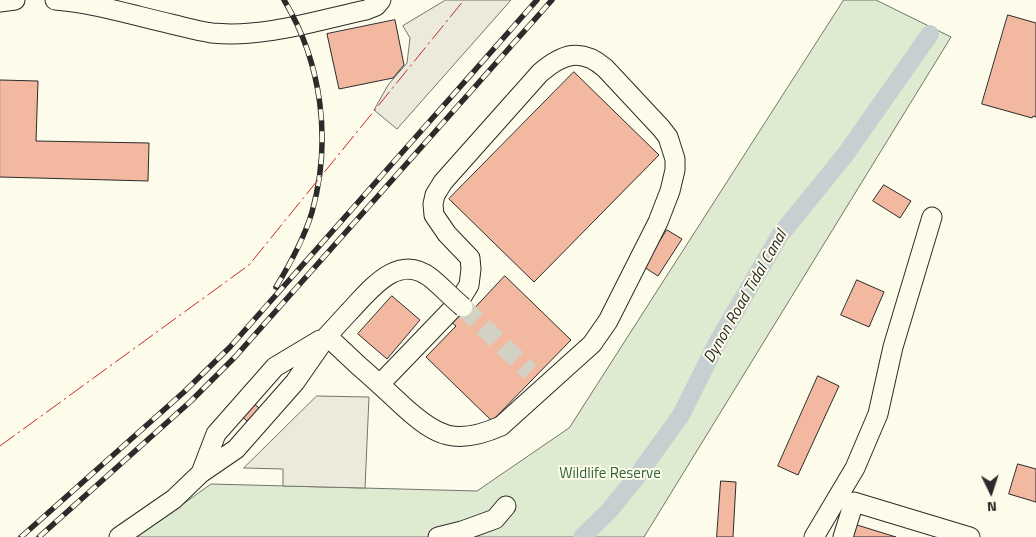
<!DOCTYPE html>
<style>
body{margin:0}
#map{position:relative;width:1036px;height:537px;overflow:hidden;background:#fdfbea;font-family:"Titillium Web",sans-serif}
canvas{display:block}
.north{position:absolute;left:966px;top:467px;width:50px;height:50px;-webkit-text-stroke:4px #fdfbea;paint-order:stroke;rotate:176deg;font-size:14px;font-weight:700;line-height:20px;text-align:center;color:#2b2b2b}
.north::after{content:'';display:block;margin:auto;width:18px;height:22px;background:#2b2b2b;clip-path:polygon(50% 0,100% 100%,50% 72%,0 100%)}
</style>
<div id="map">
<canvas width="1036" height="537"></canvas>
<div class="north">N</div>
</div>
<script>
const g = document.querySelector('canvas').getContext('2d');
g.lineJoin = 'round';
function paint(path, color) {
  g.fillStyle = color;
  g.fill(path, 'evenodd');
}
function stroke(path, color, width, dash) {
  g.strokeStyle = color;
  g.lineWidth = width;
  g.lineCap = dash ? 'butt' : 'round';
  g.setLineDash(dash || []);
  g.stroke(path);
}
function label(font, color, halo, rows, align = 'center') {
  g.font = font + ' "Titillium Web",sans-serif';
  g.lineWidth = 4;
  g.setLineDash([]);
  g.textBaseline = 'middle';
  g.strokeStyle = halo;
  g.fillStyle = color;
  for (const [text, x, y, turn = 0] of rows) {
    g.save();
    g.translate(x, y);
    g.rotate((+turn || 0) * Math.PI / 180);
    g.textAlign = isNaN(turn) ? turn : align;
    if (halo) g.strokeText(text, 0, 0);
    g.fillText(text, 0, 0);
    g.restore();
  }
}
const green = new Path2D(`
 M 844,0 L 876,0 L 951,37 L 644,537 L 137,537 L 211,484 L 477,491 L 569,428 Z`);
const parking = new Path2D(`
 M 446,0 L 511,0 L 397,129 L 374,110 L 388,85 L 407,63 L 410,38 L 403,26 Z
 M 317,396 L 369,397 L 365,488 L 283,486 L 283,469 L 244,468 Z`);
const canal = new Path2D(`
 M 582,537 L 609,511 L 635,479 L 681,415 L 718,341 L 780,235 L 845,155 L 930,34`);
const building = new Path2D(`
 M 1008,15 L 1036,23 L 1036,117 L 1033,116 L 1032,118 L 982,104 Z
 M 395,20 L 404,65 L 393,78 L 339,89 L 327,34 Z
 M 574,72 L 659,155 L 534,282 L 449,199 Z
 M 0,80 L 38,81 L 36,141 L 149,143 L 148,181 L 0,177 Z
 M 884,185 L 911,201 L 900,218 L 873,201 Z
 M 667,230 L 682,239 L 658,276 L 644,267 Z
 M 505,276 L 571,340 L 492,421 L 426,357 L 456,326 L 450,321 L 468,303 L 474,308 Z
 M 857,280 L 884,292 L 869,327 L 841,315 Z
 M 392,296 L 420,320 L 387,359 L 358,334 Z
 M 818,376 L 839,386 L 798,475 L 778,466 Z
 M 253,403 L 269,416 L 258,430 L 241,416 Z
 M 1018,464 L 1036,469 L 1036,502 L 1009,494 Z
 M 721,481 L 736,482 L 733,537 L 717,537 Z
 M 857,525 L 896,537 L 853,537 Z`);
const minorTunnel = new Path2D(`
 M 463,307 L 530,372`);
const minor = new Path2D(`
 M 55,0 C 94,3 132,15 171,24 C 184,27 198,31 212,33 C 264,38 315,21 366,10 L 376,6 L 381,0
 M 0,2 L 15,0
 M 327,336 L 359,366 C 374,379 388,392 403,406 C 437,437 456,446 501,426 L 592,344 L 608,321 L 658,222 L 670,191 L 675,170 L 675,159 L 668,137 L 661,128 L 605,68 C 581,47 562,54 540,73 L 443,182 L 435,195 L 433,204 L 434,215 L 447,234 L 470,258 L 471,269 L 469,285 L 458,303 L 380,384
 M 201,473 L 216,434 L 275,367 L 320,340
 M 119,537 L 174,499 L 201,473 L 236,449 L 295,382 L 327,336 L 349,312
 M 438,537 L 462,531 L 495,519 L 506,506
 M 814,537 L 855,468 L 878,414 L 893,347 L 932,217
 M 843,537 L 854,502 L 970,537`);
const rail = new Path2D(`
 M 276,287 C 290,264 304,239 312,212 C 332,141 322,63 284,0
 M 21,537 L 184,392 L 230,347 L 537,0
 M 39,537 L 191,401 L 235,357 L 552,0`);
const minorBridge = new Path2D(`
 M 349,312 C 371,289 398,252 431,278 C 442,287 452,298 463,307`);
const power = new Path2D(`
 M 0,446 L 249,265 L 464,0`);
const parkNames = [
 ["Wildlife Reserve",610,474]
];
const waterNames = [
 ["Dynon Road Tidal Canal",746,297,-60]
];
paint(green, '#deebd1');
stroke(green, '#74746e', 1);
paint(parking, '#eceadb');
stroke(parking, '#74746e', 1);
stroke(canal, '#c7d0d0', 18);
paint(building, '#f2b8a0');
stroke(building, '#2b2b2b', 1);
stroke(minorTunnel, '#d3d1c4', 19, [19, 9]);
stroke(minor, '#2b2b2b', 21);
stroke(minor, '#fdfbea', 19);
stroke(rail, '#2b2b2b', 5.5);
stroke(rail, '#fdfbea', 4, [11]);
stroke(minorBridge, '#2b2b2b', 21, []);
stroke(minorBridge, '#fdfbea', 19);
stroke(power, '#c62828', 1, [18, 4, 2.5, 4]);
label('15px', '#34623c', '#fdfbea', parkNames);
label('italic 16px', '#2b2b2b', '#fdfbea', waterNames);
</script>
